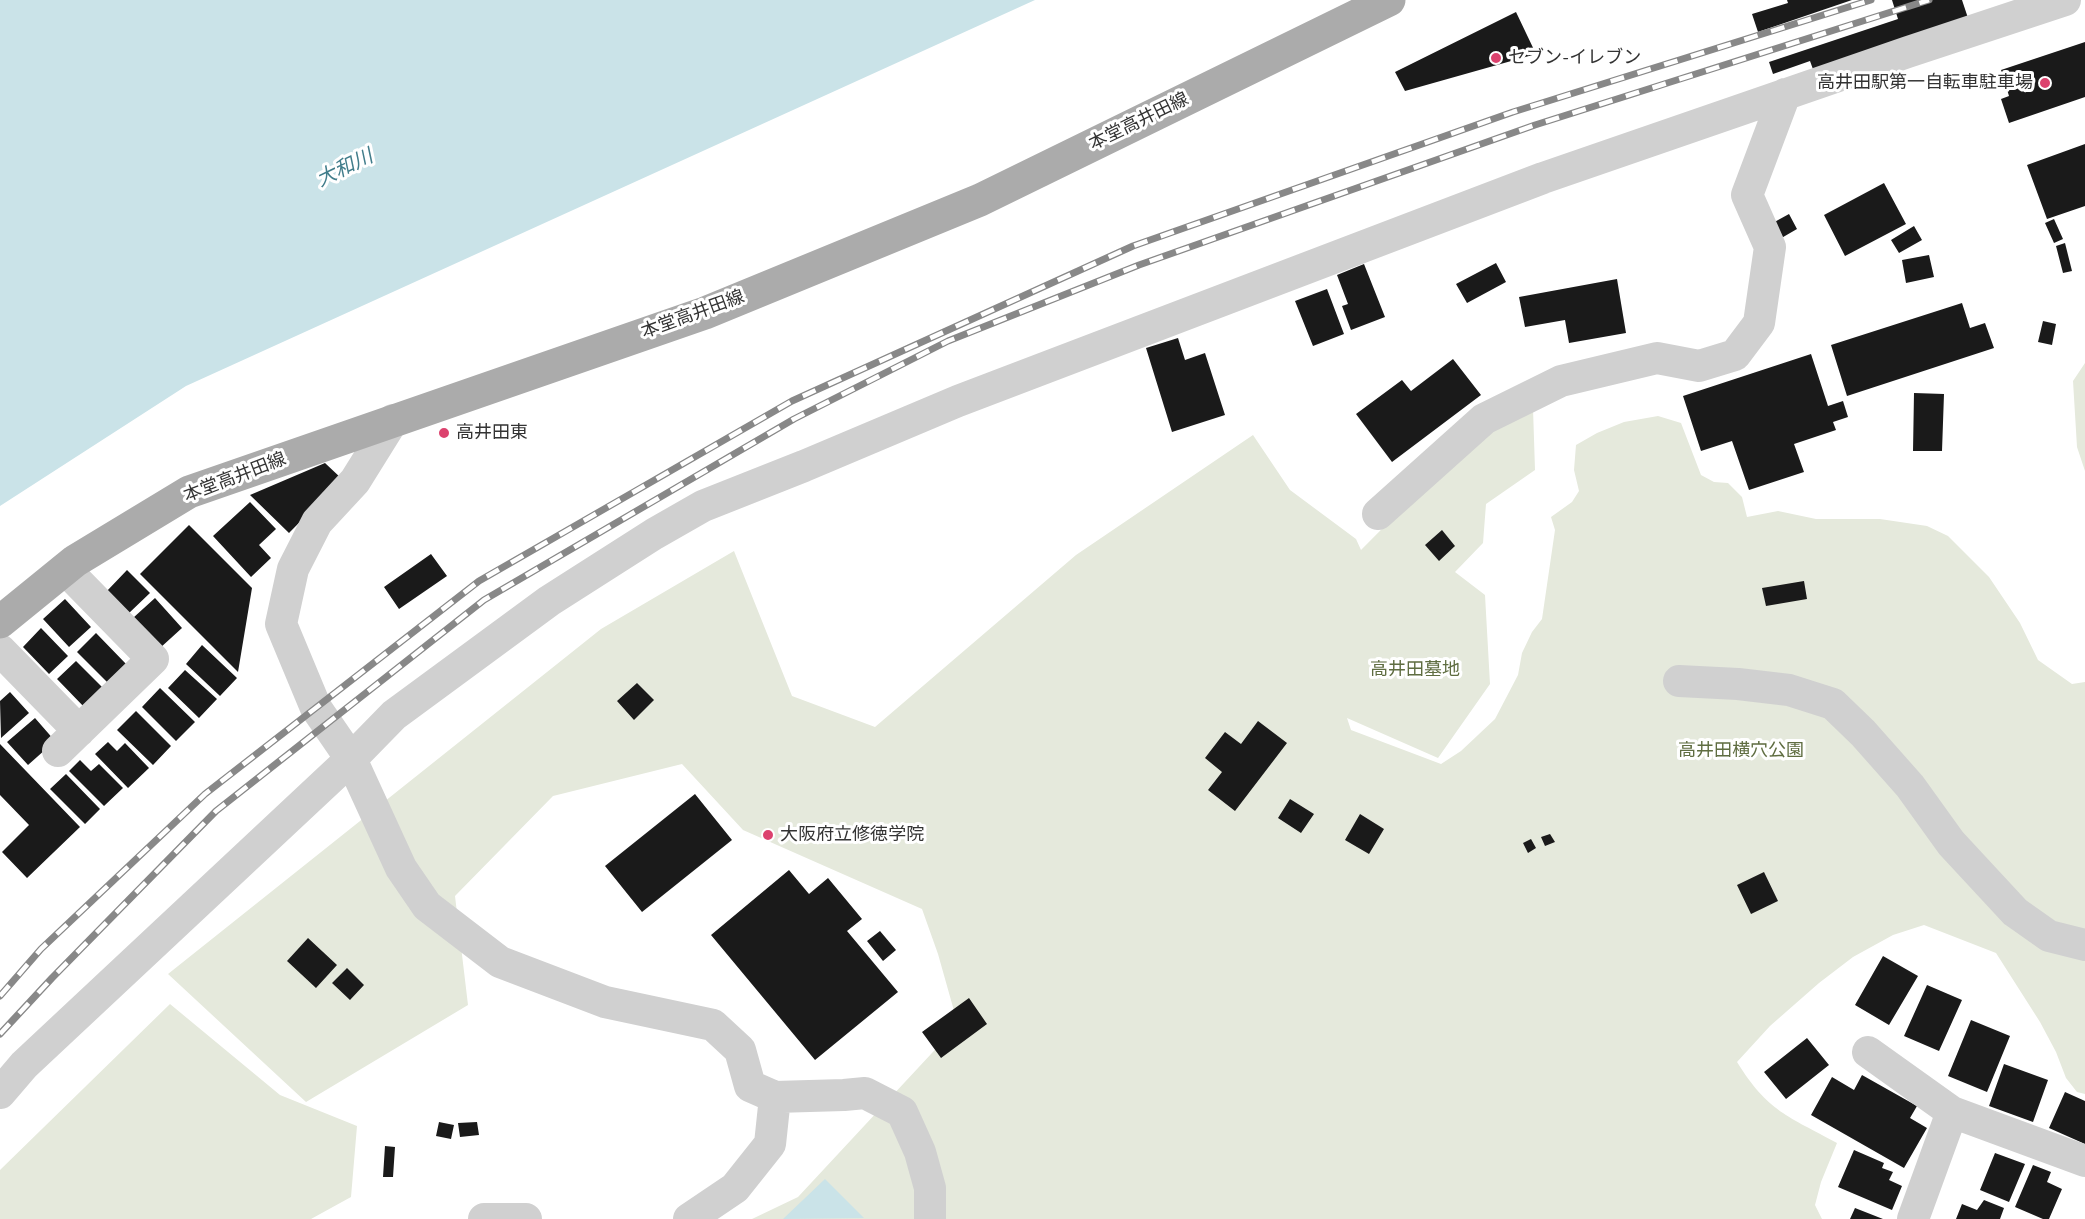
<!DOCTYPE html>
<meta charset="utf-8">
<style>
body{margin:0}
canvas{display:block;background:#fff}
</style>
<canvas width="2085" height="1219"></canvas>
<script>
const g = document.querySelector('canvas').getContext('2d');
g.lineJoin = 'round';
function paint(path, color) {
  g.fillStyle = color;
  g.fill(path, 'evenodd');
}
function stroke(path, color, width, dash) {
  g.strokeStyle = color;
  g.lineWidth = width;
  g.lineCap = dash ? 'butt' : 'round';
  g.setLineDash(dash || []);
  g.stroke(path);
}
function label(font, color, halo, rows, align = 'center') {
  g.font = font + ' "Varela Round","Noto Sans JP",sans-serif';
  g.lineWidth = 6;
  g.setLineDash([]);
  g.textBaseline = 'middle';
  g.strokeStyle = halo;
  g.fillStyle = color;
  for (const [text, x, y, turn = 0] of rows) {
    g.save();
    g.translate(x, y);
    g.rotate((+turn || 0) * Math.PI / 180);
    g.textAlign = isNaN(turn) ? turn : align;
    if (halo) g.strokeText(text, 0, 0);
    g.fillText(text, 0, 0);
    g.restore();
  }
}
const green = new Path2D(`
 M 2085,363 L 2085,471 L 2077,447 L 2073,381 Z
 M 1533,408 L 1535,470 L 1486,504 L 1483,543 L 1455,572 L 1485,595 L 1490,684 L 1438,758 L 1347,718 L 1351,730 L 1441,764 L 1461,751 L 1495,719 L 1518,675 L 1522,653 L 1532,632 L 1542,619 L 1555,530 L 1551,517 L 1572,502 L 1579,491 L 1574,470 L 1576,445 L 1597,433 L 1624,422 L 1658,416 L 1681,423 L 1701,475 L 1714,482 L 1728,483 L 1742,497 L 1747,517 L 1778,511 L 1816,519 L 1880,519 L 1927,526 L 1948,536 L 1989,577 L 2020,623 L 2038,660 L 2072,684 L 2085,682 L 2085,1094 L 2077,1092 L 2066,1078 L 2056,1052 L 2040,1022 L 1996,953 L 1924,925 L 1893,935 L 1853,957 L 1819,983 L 1770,1026 L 1737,1062 C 1768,1112 1788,1116 1837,1143 L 1821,1182 L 1815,1205 L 1822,1219 L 752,1219 L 798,1197 L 958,1025 L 938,954 L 922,909 L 743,830 L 682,764 L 553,796 L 455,896 L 468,1005 L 306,1102 L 168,974 L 601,629 L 734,551 L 792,696 L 875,727 L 1076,555 L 1253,435 L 1290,490 L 1356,539 L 1361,550 L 1484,426 Z
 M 170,1004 L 280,1095 L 357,1126 L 351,1197 L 311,1219 L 0,1219 L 0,1170 Z`);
const water = new Path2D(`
 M 0,0 L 1035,0 L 186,386 L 0,506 Z
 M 825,1179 L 864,1218 L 783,1219 Z`);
const building = new Path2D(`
 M 1787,0 L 1852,0 L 1758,32 L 1752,14 L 1788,3 Z
 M 1892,0 L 1962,0 L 1969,21 L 1814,72 L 1810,61 L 1773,74 L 1769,62 L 1898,19 Z
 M 1516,12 L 1536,54 L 1405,91 L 1395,72 Z
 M 2085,42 L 2085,97 L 2009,123 L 2001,99 L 2009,96 L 2001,70 Z
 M 2085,144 L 2085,206 L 2047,219 L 2027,165 Z
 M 1884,183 L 1906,224 L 1845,256 L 1824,215 Z
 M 1789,214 L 1797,229 L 1778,240 L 1769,225 Z
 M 2054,219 L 2063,239 L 2054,243 L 2045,223 Z
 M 1914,226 L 1922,240 L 1899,253 L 1891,240 Z
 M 2065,243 L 2072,271 L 2063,273 L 2056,246 Z
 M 1929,255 L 1934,277 L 1906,283 L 1902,260 Z
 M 1496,263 L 1506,282 L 1467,303 L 1456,284 Z
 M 1364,264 L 1385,317 L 1351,330 L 1342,306 L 1348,304 L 1337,275 Z
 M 1617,279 L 1626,333 L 1569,343 L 1565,320 L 1525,327 L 1519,297 Z
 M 1327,289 L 1344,334 L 1313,346 L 1295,301 Z
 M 1962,303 L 1970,328 L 1985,323 L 1994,348 L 1847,396 L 1831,345 Z
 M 2043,321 L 2056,324 L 2052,345 L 2038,342 Z
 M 1178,338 L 1185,360 L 1205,353 L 1225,415 L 1172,432 L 1146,348 Z
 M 1811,354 L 1828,406 L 1843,401 L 1848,417 L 1833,422 L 1836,430 L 1794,444 L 1804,472 L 1749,490 L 1732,441 L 1701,451 L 1683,396 Z
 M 1453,359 L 1481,395 L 1392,462 L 1356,414 L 1402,380 L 1411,391 Z
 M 1914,393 L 1944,394 L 1942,451 L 1913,451 Z
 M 325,463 L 342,479 L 289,533 L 250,495 Z
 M 250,502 L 276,529 L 259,545 L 271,558 L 251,577 L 213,536 Z
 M 189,525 L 252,588 L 238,672 L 140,574 Z
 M 1442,530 L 1455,546 L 1439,561 L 1425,545 Z
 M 431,554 L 447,576 L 399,609 L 384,587 Z
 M 127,570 L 150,593 L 128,614 L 106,592 Z
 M 1804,581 L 1807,599 L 1766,606 L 1762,588 Z
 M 155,598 L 182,628 L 160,648 L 133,618 Z
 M 65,599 L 91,627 L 69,647 L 43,619 Z
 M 41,628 L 68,656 L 49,674 L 23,647 Z
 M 96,633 L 128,666 L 109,684 L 77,652 Z
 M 202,645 L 237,678 L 220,696 L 186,664 Z
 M 76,661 L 105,690 L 86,709 L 57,679 Z
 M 185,670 L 217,699 L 199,718 L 168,688 Z
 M 637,683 L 654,700 L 634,720 L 617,701 Z
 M 160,688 L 195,722 L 176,741 L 142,707 Z
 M 10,692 L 29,713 L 1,738 L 0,701 Z
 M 136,711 L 171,746 L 153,765 L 117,730 Z
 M 35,718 L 55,741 L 28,765 L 7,742 Z
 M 1258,721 L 1287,743 L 1235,811 L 1208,790 L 1222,772 L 1205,758 L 1225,732 L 1241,744 Z
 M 108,742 L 117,751 L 125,743 L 149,768 L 128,788 L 95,754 Z
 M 0,744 L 80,827 L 27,878 L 2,852 L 29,825 L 0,795 Z
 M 80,760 L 91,771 L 99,764 L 123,788 L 104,806 L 69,771 Z
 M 66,774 L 100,809 L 85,824 L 50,789 Z
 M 695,794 L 732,840 L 642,912 L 605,866 Z
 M 1290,799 L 1314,814 L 1301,833 L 1278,818 Z
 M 1360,814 L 1384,829 L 1369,854 L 1345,840 Z
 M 1550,834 L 1555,842 L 1545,846 L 1541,837 Z
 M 1531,839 L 1536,848 L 1528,853 L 1523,843 Z
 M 789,870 L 809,894 L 828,878 L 862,919 L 847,931 L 898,992 L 815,1060 L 711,935 Z
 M 1764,872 L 1778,901 L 1751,914 L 1737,885 Z
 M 880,931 L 896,950 L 883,961 L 867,941 Z
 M 308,938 L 337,965 L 316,988 L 287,961 Z
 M 1883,956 L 1918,976 L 1889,1025 L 1855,1005 Z
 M 347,968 L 364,985 L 350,1000 L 332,983 Z
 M 1927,985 L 1962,1000 L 1939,1051 L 1904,1036 Z
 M 969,998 L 987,1024 L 941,1058 L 922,1032 Z
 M 1971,1020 L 2010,1036 L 1987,1092 L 1948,1076 Z
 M 1807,1038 L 1829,1065 L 1786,1099 L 1764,1072 Z
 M 2004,1064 L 2048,1080 L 2033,1122 L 1989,1106 Z
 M 1862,1075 L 1917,1106 L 1910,1118 L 1927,1128 L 1904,1168 L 1811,1115 L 1832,1077 L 1854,1090 Z
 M 2065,1092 L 2085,1101 L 2085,1144 L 2049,1128 Z
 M 439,1122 L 454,1125 L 451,1139 L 436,1136 Z
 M 477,1122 L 479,1135 L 460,1137 L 458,1123 Z
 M 385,1146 L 395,1147 L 393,1177 L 383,1177 Z
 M 1854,1150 L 1884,1163 L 1882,1168 L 1893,1172 L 1889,1180 L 1902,1186 L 1892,1210 L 1838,1187 Z
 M 1995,1153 L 2025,1164 L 2009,1202 L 1980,1190 Z
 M 2033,1165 L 2051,1172 L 2047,1182 L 2062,1189 L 2049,1219 L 2043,1219 L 2015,1207 Z
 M 1984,1200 L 2004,1208 L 2000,1219 L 1956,1219 L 1962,1204 L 1977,1210 Z
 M 1855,1208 L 1883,1219 L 1850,1219 Z`);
const minor = new Path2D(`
 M 393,420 L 355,481 L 317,522 L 293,569 L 281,624 L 316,708 L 351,759 L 401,868 L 427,906 L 500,962 L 605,1002 L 713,1025 L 740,1050 L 750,1086 L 775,1097 L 844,1095 L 865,1093 L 902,1112 L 920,1152 L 930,1188 L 930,1219
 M 1378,514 L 1484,419 L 1561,381 L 1657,358 L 1699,366 L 1735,355 L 1759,323 L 1770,247 L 1747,195 L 1785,94
 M 0,650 L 79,731
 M 1679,681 L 1738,684 L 1789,690 L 1833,704 L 1863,733 L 1910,786 L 1951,843 L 2015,912 L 2049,936 L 2085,945
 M 58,751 L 153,659 L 65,569
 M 1868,1052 L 1952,1112 L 2085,1161
 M 0,1093 L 24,1065 L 351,759 L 394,715 L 549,601 L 654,534 L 703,506 L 804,466 L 958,401 L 1543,178 L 1908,52 L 2065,0
 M 484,1219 L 526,1219
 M 689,1219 L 735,1188 L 770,1144 L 775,1097
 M 1913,1219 L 1952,1112`);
const major = new Path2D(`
 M 0,622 L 75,561 L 189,492 L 705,313 L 980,200 L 1389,0`);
const rail = new Path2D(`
 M 0,996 L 41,949 L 205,794 L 479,581 L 792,401 L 1133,246 L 1513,112 L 1871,0
 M 0,1034 L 52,978 L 216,811 L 484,600 L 794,419 L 948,341 L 1139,265 L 1535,125 L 1929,0`);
const markers = [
 [1496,58,6,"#dc426e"],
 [2045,83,6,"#dc426e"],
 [444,433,6,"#dc426e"],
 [768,835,6,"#dc426e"]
];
const poiNames = [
 ["セブン-イレブン",1508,58],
 ["高井田駅第一自転車駐車場",2033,83,"right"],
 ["高井田東",456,433],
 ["大阪府立修徳学院",780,835]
];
const streetNames = [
 ["本堂高井田線",1139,122,-26],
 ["本堂高井田線",693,315,-20],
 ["本堂高井田線",235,478,-21]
];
const parkNames = [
 ["高井田墓地",1415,670],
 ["高井田横穴公園",1741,751]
];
const waterNames = [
 ["大和川",345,169,-26]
];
paint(green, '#e5e9dc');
paint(water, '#cae3e8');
paint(building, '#1a1a1a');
stroke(minor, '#d0d0d0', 32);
stroke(major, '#ababab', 33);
stroke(rail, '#888', 7);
stroke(rail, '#fff', 4.5, [14]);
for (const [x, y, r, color] of markers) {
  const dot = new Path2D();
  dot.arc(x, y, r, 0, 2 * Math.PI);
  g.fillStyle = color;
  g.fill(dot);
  stroke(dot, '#fff', 2);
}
label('18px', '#333', '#fff', poiNames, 'left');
label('18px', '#333', '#fff', streetNames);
label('18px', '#5f6d41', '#fff', parkNames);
label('italic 20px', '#417d8b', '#fff', waterNames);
</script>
